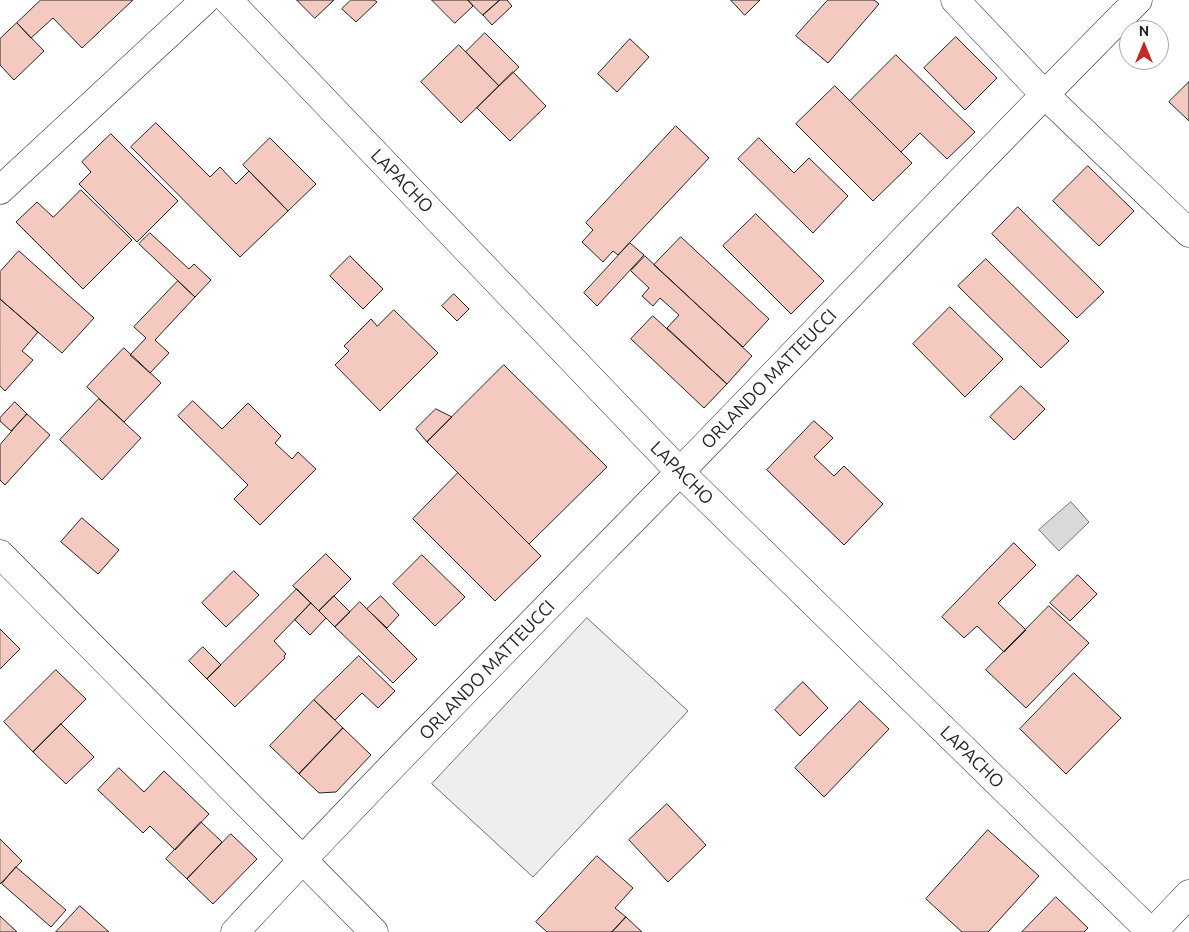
<!DOCTYPE html>
<style>
body{margin:0}
#map{position:relative;width:1189px;height:932px;overflow:hidden;background:#fff;font-family:Ubuntu,sans-serif}
canvas{display:block}
.north{position:absolute;left:1119px;top:20px;width:50px;height:50px;box-sizing:border-box;background:#fff;border:1px solid #a7a7a7;border-radius:50%;rotate:0deg;font-size:14px;font-weight:700;line-height:20px;text-align:center;color:#222}
.north::after{content:'';display:block;margin:auto;width:18px;height:22px;background:#c62828;clip-path:polygon(50% 0,100% 100%,50% 72%,0 100%)}
</style>
<div id="map">
<canvas width="1189" height="932"></canvas>
<div class="north">N</div>
</div>
<script>
const g = document.querySelector('canvas').getContext('2d');
g.lineJoin = 'round';
function paint(path, color) {
  g.fillStyle = color;
  g.fill(path, 'evenodd');
}
function stroke(path, color, width, dash) {
  g.strokeStyle = color;
  g.lineWidth = width;
  g.lineCap = dash ? 'butt' : 'round';
  g.setLineDash(dash || []);
  g.stroke(path);
}
function label(font, color, halo, rows, align = 'center') {
  g.font = font + ' Ubuntu,sans-serif';
  g.lineWidth = 4;
  g.setLineDash([]);
  g.textBaseline = 'middle';
  g.strokeStyle = halo;
  g.fillStyle = color;
  for (const [text, x, y, turn = 0] of rows) {
    g.save();
    g.translate(x, y);
    g.rotate((+turn || 0) * Math.PI / 180);
    g.textAlign = isNaN(turn) ? turn : align;
    if (halo) g.strokeText(text, 0, 0);
    g.fillText(text, 0, 0);
    g.restore();
  }
}
const green = new Path2D(`
 M 587,618 L 688,711 L 533,877 L 432,784 Z`);
const water = new Path2D(`
 M 1071,502 L 1089,522 L 1059,551 L 1039,530 Z`);
const building = new Path2D(`
 M 41,0 L 133,0 L 82,48 L 53,18 L 31,38 L 17,23 Z
 M 297,0 L 334,0 L 315,18 Z
 M 351,0 L 374,0 L 377,2 L 356,22 L 342,9 Z
 M 432,0 L 468,0 L 473,6 L 455,23 Z
 M 468,0 L 500,0 L 483,15 Z
 M 500,0 L 507,0 L 512,6 L 492,25 L 483,15 Z
 M 731,0 L 760,0 L 745,15 Z
 M 828,0 L 874,0 L 879,4 L 828,63 L 796,36 Z
 M 17,23 L 44,51 L 14,80 L 0,65 L 0,39 Z
 M 485,33 L 519,67 L 499,86 L 466,52 Z
 M 956,37 L 997,78 L 965,110 L 924,68 Z
 M 630,39 L 649,57 L 617,92 L 598,74 Z
 M 459,45 L 499,86 L 461,123 L 421,82 Z
 M 896,55 L 975,132 L 947,159 L 920,133 L 901,152 L 850,101 Z
 M 513,72 L 546,106 L 510,141 L 477,108 Z
 M 1189,82 L 1189,121 L 1169,102 Z
 M 835,86 L 912,163 L 873,201 L 796,124 Z
 M 156,123 L 210,177 L 220,167 L 236,184 L 249,171 L 288,211 L 240,257 L 131,147 Z
 M 676,126 L 709,158 L 618,255 L 613,251 L 603,262 L 582,242 L 593,230 L 586,223 Z
 M 111,134 L 178,201 L 137,242 L 79,184 L 91,172 L 82,162 Z
 M 270,138 L 316,184 L 288,211 L 243,165 Z
 M 759,138 L 794,173 L 809,158 L 848,196 L 813,233 L 738,159 Z
 M 1088,166 L 1134,211 L 1099,246 L 1053,201 Z
 M 81,190 L 132,240 L 83,289 L 16,222 L 37,202 L 53,217 Z
 M 1018,207 L 1104,292 L 1077,318 L 992,234 Z
 M 756,214 L 824,281 L 791,314 L 723,246 Z
 M 150,233 L 189,269 L 194,264 L 211,280 L 195,297 L 139,244 Z
 M 681,237 L 769,319 L 743,347 L 654,265 Z
 M 630,243 L 644,255 L 597,306 L 584,293 Z
 M 19,251 L 94,318 L 62,353 L 0,299 L 0,272 Z
 M 350,256 L 383,289 L 363,309 L 330,276 Z
 M 645,256 L 752,356 L 727,384 L 667,328 L 679,315 L 660,298 L 653,306 L 642,296 L 649,288 L 631,271 Z
 M 986,259 L 1069,341 L 1041,368 L 958,286 Z
 M 178,281 L 195,297 L 155,340 L 169,353 L 150,373 L 130,355 L 146,338 L 134,327 Z
 M 454,294 L 469,309 L 457,321 L 442,306 Z
 M 0,299 L 38,332 L 22,351 L 33,360 L 5,391 L 0,386 Z
 M 950,307 L 1003,359 L 965,397 L 913,344 Z
 M 394,310 L 438,353 L 380,411 L 335,365 L 349,351 L 344,346 L 371,319 L 377,326 Z
 M 653,316 L 727,384 L 704,408 L 631,339 Z
 M 124,348 L 161,383 L 124,422 L 87,387 Z
 M 504,365 L 607,467 L 529,544 L 427,442 Z
 M 1021,386 L 1045,409 L 1014,440 L 990,417 Z
 M 99,399 L 141,438 L 102,480 L 60,440 Z
 M 193,401 L 222,429 L 248,403 L 281,436 L 275,443 L 292,459 L 298,452 L 316,469 L 260,525 L 234,499 L 248,485 L 178,416 Z
 M 15,402 L 27,414 L 11,431 L 0,421 L 0,418 Z
 M 436,409 L 452,417 L 427,442 L 416,429 Z
 M 27,414 L 50,435 L 5,485 L 0,480 L 0,445 Z
 M 814,421 L 833,438 L 814,457 L 834,476 L 844,466 L 883,504 L 844,545 L 767,470 Z
 M 458,473 L 541,556 L 495,601 L 413,519 Z
 M 82,518 L 119,550 L 98,574 L 61,542 Z
 M 1014,543 L 1036,565 L 998,603 L 1026,630 L 1004,652 L 977,626 L 964,638 L 942,617 Z
 M 326,554 L 351,579 L 319,611 L 293,586 Z
 M 422,555 L 465,597 L 435,626 L 393,584 Z
 M 234,571 L 259,595 L 226,627 L 202,603 Z
 M 1078,575 L 1097,594 L 1070,621 L 1050,603 Z
 M 297,589 L 311,603 L 274,641 L 286,654 L 284,656 L 285,658 L 235,707 L 207,679 Z
 M 334,596 L 350,612 L 335,627 L 319,611 Z
 M 381,596 L 399,615 L 387,628 L 367,609 Z
 M 360,602 L 417,659 L 393,683 L 335,627 Z
 M 311,603 L 326,618 L 310,635 L 295,620 Z
 M 1049,606 L 1089,643 L 1026,708 L 986,670 Z
 M 0,629 L 20,649 L 0,669 Z
 M 203,647 L 221,665 L 207,679 L 189,661 Z
 M 359,656 L 395,691 L 378,708 L 362,693 L 335,720 L 314,700 Z
 M 56,670 L 86,699 L 33,752 L 4,722 Z
 M 1074,673 L 1121,718 L 1066,774 L 1020,729 Z
 M 803,682 L 828,708 L 800,736 L 775,710 Z
 M 314,700 L 343,728 L 299,774 L 270,746 Z
 M 860,701 L 889,729 L 824,797 L 795,768 Z
 M 61,724 L 94,757 L 66,784 L 33,752 Z
 M 343,728 L 371,755 L 336,792 L 319,793 L 299,774 Z
 M 119,768 L 144,792 L 164,771 L 209,814 L 175,850 L 150,826 L 143,833 L 98,790 Z
 M 667,804 L 706,845 L 668,882 L 629,840 Z
 M 201,822 L 222,842 L 187,879 L 166,859 Z
 M 988,830 L 1039,876 L 988,932 L 962,932 L 926,899 Z
 M 231,834 L 257,859 L 213,904 L 187,879 Z
 M 0,839 L 22,861 L 0,884 Z
 M 597,856 L 633,888 L 615,908 L 626,917 L 612,932 L 547,932 L 536,922 Z
 M 16,867 L 66,910 L 51,927 L 2,884 Z
 M 1056,897 L 1088,928 L 1084,932 L 1022,932 Z
 M 80,906 L 109,932 L 56,932 Z
 M 0,916 L 17,932 L 0,932 Z
 M 626,917 L 642,932 L 612,932 Z`);
const street = new Path2D(`
 M 228,0 L 680,472 L 1151,932
 M 955,0 L 1044,94 L 1189,233
 M 0,190 L 205,0
 M 0,554 L 374,932
 M 235,932 C 377,779 524,631 670,482 C 826,321 980,159 1138,0
 M 1153,932 L 1189,894`);
const streetNames = [
 ["LAPACHO",402,181,46],
 ["ORLANDO MATTEUCCI",769,379,-46],
 ["LAPACHO",682,473,45],
 ["ORLANDO MATTEUCCI",487,670,-46],
 ["LAPACHO",972,757,44]
];
paint(green, '#eee');
stroke(green, '#6f6f6f', 1);
paint(water, '#d9d9d9');
stroke(water, '#6f6f6f', 1);
paint(building, '#f3c9c0');
stroke(building, '#222', 1);
stroke(street, '#222', 29);
stroke(street, '#fff', 28);
label('18px', '#222', '#fff', streetNames);
</script>
